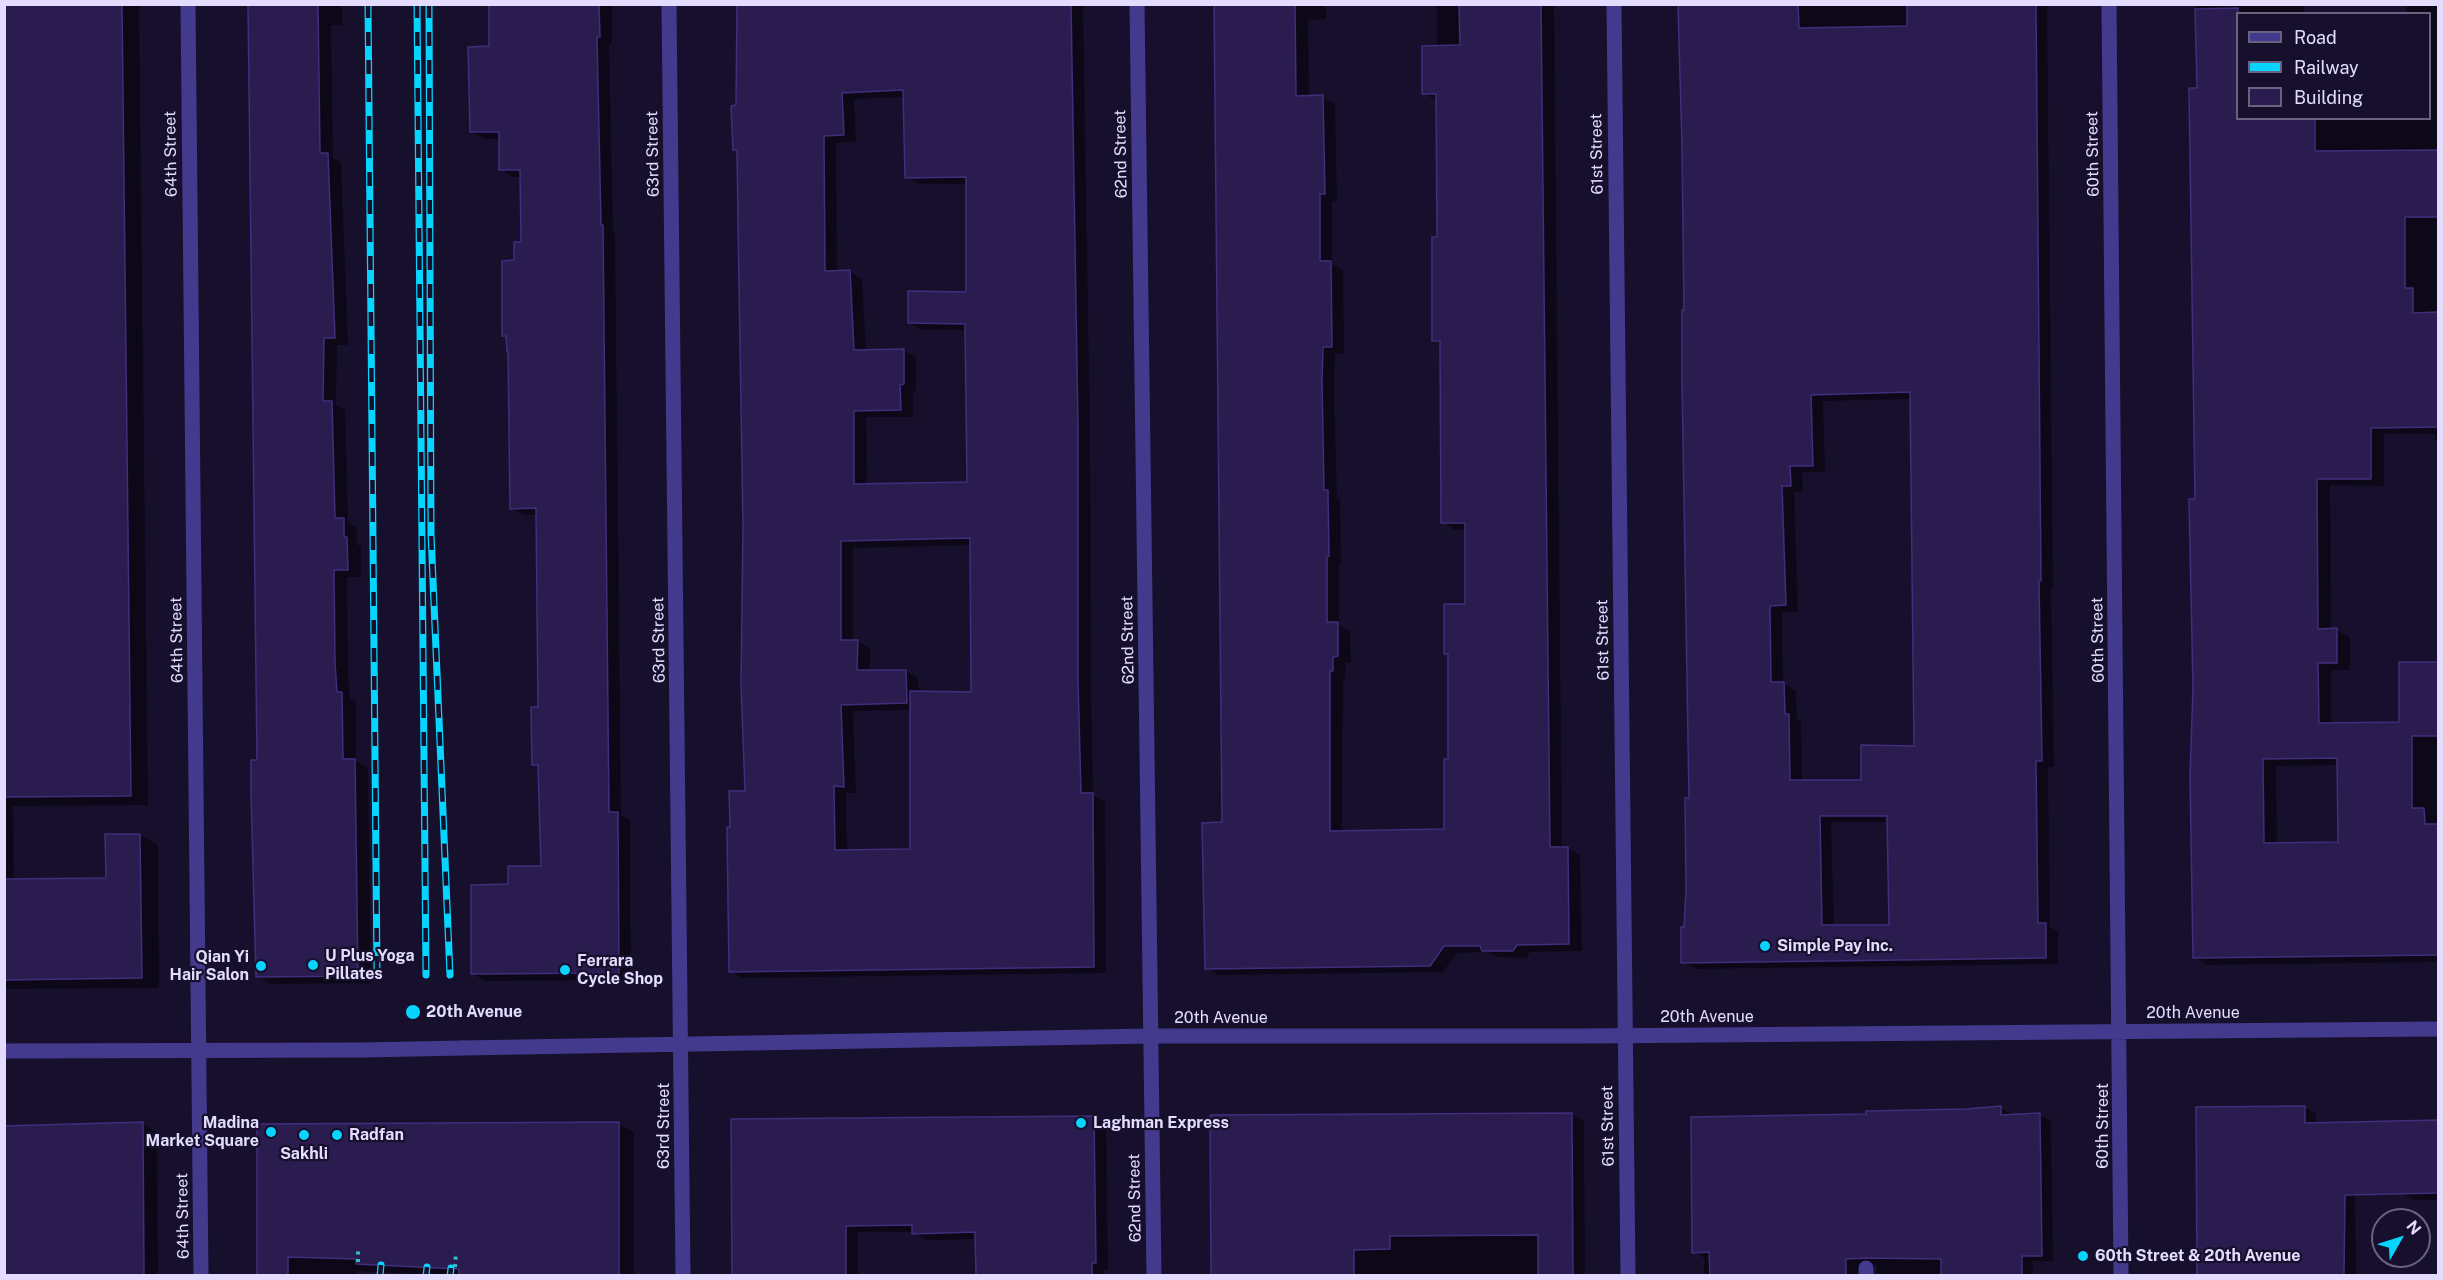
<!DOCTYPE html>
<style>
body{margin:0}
#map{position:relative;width:2443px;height:1280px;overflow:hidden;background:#17102d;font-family:"Public Sans",sans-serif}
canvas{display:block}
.frame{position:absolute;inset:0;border:6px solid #e3dcff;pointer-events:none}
.legend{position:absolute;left:2236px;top:12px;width:195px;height:108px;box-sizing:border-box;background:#17102d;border:2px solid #696281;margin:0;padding:8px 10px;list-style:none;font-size:18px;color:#e3dcff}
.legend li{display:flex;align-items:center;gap:12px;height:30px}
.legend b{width:30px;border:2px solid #696281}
.north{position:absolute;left:2371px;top:1208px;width:60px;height:60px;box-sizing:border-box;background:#17102d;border:2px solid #696281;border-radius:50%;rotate:51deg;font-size:16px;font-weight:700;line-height:24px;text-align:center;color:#e3dcff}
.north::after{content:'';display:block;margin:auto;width:21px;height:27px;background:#08d5ff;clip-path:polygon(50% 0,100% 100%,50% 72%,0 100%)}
</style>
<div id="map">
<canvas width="2443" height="1280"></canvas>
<div class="frame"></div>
<ul class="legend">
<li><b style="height:8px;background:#433a8e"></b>Road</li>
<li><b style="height:8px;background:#08d5ff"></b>Railway</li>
<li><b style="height:16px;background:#2a1c4f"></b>Building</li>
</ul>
<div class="north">N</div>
</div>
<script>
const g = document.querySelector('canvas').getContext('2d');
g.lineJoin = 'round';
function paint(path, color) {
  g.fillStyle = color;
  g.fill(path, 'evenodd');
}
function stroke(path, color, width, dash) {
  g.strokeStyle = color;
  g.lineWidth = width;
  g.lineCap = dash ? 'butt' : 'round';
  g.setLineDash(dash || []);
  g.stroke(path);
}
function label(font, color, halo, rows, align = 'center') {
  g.font = font + ' "Public Sans",sans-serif';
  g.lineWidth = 4.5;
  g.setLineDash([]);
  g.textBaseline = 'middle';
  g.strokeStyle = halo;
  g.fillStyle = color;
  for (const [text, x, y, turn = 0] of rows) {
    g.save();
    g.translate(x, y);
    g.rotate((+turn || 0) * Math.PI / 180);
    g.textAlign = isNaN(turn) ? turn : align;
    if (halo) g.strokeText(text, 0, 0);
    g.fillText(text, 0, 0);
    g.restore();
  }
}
const shadow = new Path2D(`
 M 4,4 L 139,4 L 148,805 L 13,806 L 14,880 L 107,880 L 140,835 L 158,845 L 159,988 L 4,989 Z
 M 250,4 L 342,4 L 342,25 L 331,25 L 333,158 L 341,162 L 348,345 L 337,345 L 336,405 L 345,410 L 348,522 L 357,528 L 357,544 L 361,547 L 361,577 L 347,577 L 348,672 L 350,698 L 356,702 L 356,761 L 368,768 L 371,983 L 271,984 L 258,976 L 258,762 Z
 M 491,4 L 612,4 L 612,43 L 609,43 L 613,233 L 615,234 L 621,815 L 630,820 L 631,980 L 486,981 L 473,974 L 510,885 L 542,867 L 540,768 L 533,765 L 540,709 L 537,515 L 524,515 L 511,508 L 508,338 L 504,335 L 515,262 L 522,244 L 521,177 L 513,177 L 501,169 L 500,139 L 484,139 L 471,131 L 491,47 Z
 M 736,4 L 1083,4 L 1090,434 L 1091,688 L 1093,795 L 1105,802 L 1106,973 L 743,978 L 730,971 L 731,829 L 747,793 L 738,151 L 735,149 L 738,107 L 738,6 ZM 905,97 L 907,177 L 919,184 L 967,184 L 967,294 L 910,323 L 922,330 L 967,330 L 969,483 L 867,485 L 866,417 L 913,417 L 913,391 L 916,391 L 916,357 L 903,350 L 866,352 L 862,279 L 850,272 L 837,272 L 836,143 L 856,141 L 854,99 ZM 971,545 L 973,693 L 919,693 L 918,678 L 906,671 L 870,672 L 870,649 L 858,641 L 853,641 L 853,548 ZM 911,710 L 912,850 L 847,851 L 846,793 L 856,793 L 853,711 Z
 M 1215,4 L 1326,4 L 1326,19 L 1308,20 L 1309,97 L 1322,97 L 1335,104 L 1337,201 L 1332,201 L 1332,264 L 1343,270 L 1344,354 L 1335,354 L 1334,388 L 1337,498 L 1340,499 L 1341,563 L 1339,563 L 1339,625 L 1350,631 L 1351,663 L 1346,663 L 1345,678 L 1343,678 L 1342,832 L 1445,831 L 1450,761 L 1450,656 L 1446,654 L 1467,606 L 1467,530 L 1455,530 L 1443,522 L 1442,345 L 1434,340 L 1439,239 L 1437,101 L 1424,93 L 1437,47 L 1437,4 L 1554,4 L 1562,848 L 1567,848 L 1580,855 L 1582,951 L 1530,952 L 1526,958 L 1496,957 L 1488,952 L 1457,953 L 1443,972 L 1219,975 L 1207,968 L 1224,824 Z
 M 1679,4 L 2047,4 L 2053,588 L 2051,588 L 2054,767 L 2048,767 L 2050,927 L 2058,931 L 2058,964 L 1695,969 L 1683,962 L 1690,800 L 1685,312 ZM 1911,399 L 1915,747 L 1863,782 L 1802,782 L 1801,722 L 1797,720 L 1796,691 L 1783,683 L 1782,612 L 1798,612 L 1794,492 L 1803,492 L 1802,472 L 1825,472 L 1823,401 ZM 1831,822 L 1889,822 L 1891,926 L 1834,927 Z
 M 2197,4 L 2304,4 L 2304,14 L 2238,14 L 2238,118 L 2430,118 L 2430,14 L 2407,14 L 2406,4 L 2438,4 L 2438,551 L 2438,442 L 2435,440 L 2435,434 L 2384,434 L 2384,486 L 2330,485 L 2331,630 L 2336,630 L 2350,637 L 2350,670 L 2331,670 L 2331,725 L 2400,724 L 2438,663 L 2438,962 L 2207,965 L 2194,957 ZM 2338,765 L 2339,843 L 2277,844 L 2276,766 Z
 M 2304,1107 L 2316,1114 L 2316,1124 L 2438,1121 L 2438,1200 L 2414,1200 L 2402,1193 L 2355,1179 L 2356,1276 L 2199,1276 L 2197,1108 Z
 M 2001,1108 L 2013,1115 L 2039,1115 L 2051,1121 L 2053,1261 L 2033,1261 L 2033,1276 L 1877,1276 L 1876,1265 L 1869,1270 L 1868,1276 L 1704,1276 L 1704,1258 L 1694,1252 L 1867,1115 Z
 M 1572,1114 L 1584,1121 L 1585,1276 L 1213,1276 L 1211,1116 Z
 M 1094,1118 L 1106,1125 L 1108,1269 L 1104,1269 L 1104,1276 L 977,1276 L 977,1239 L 926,1240 L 914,1232 L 858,1232 L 858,1276 L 733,1276 L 732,1120 Z
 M 143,1124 L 157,1132 L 158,1276 L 4,1276 L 4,1127 Z
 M 619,1124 L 634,1132 L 634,1275 L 454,1276 L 358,1271 L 358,1276 L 259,1276 L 258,1125 Z`);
const building = new Path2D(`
 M 4,4 L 122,4 L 131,796 L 4,797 Z
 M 248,4 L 318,4 L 320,153 L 328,153 L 335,338 L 324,338 L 323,401 L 332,401 L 335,518 L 344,518 L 344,537 L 347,537 L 348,570 L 334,570 L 335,663 L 337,692 L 342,692 L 343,759 L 355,759 L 358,976 L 256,977 L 251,793 L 251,760 L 257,760 Z
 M 489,4 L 599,4 L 600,37 L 597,37 L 601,225 L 603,225 L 609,812 L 618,812 L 619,973 L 471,974 L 471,885 L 508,884 L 508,866 L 541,866 L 538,765 L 532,765 L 531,707 L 538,707 L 536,508 L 510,509 L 508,352 L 507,352 L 506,336 L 502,336 L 502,261 L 514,260 L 514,242 L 521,242 L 520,170 L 499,170 L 499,132 L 470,132 L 468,47 L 489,46 Z
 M 737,4 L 1071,4 L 1078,426 L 1078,680 L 1081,793 L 1093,793 L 1094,967 L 729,972 L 727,827 L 730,827 L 729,791 L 745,791 L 741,685 L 743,526 L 738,223 L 737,150 L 733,150 L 731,106 L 736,105 ZM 903,90 L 905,178 L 966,177 L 966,292 L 908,291 L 908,323 L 965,324 L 967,482 L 854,484 L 854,411 L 901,410 L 900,385 L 904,384 L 904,349 L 854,350 L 850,270 L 825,271 L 824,136 L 844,135 L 842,93 ZM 970,538 L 971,692 L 910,691 L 910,849 L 835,850 L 834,786 L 844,787 L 841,705 L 907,703 L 906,670 L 857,670 L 858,640 L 841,640 L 841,541 Z
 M 1214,4 L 1295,4 L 1296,96 L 1323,95 L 1325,194 L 1320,194 L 1320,261 L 1331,261 L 1332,347 L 1323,347 L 1322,380 L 1324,490 L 1328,490 L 1329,556 L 1327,557 L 1327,622 L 1338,622 L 1338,656 L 1333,657 L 1333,671 L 1330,671 L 1330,831 L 1444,829 L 1444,759 L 1448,759 L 1448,654 L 1444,654 L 1444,604 L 1465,604 L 1465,523 L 1441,523 L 1440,341 L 1432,341 L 1432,237 L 1437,237 L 1436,94 L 1422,94 L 1422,46 L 1460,45 L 1459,4 L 1541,4 L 1550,847 L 1568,847 L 1569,944 L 1517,945 L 1513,951 L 1482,951 L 1480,946 L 1444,946 L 1430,966 L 1205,969 L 1202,823 L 1222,822 Z
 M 1678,4 L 1798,4 L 1799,28 L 1907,26 L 1907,4 L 2036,4 L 2041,581 L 2039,581 L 2042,761 L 2036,761 L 2038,923 L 2046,923 L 2046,958 L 1681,963 L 1681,927 L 1684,927 L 1686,890 L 1685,798 L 1689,798 L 1682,382 L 1682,310 L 1684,310 L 1682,147 ZM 1910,392 L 1914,746 L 1861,745 L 1861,780 L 1790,780 L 1789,714 L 1785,714 L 1784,682 L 1771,682 L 1770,606 L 1786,605 L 1782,486 L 1791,486 L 1790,466 L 1813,466 L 1811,395 ZM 1820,816 L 1887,816 L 1889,925 L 1822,925 Z
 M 2238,8 L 2238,118 L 2315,118 L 2315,151 L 2439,150 L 2439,217 L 2405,217 L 2405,288 L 2413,288 L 2413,313 L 2439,312 L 2439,427 L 2371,428 L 2371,479 L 2317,479 L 2318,629 L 2337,628 L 2337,663 L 2318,663 L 2319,723 L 2399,722 L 2399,662 L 2439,662 L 2439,736 L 2412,736 L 2412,808 L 2424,808 L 2425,824 L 2439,824 L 2439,955 L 2193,958 L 2190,776 L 2193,688 L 2189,499 L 2195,499 L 2189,88 L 2197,88 L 2195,9 ZM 2337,758 L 2338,842 L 2264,843 L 2263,759 Z
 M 105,834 L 140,834 L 142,978 L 4,980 L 4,879 L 106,878 Z
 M 2001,1106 L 2001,1115 L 2040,1113 L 2042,1256 L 2022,1256 L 2022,1275 L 1941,1275 L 1941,1259 L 1867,1258 L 1846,1259 L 1846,1275 L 1710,1275 L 1709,1252 L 1692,1253 L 1691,1117 L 1866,1114 L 1866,1111 L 1966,1109 Z
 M 2305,1106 L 2305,1123 L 2439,1120 L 2439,1193 L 2345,1195 L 2344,1275 L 2197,1275 L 2196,1107 Z
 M 1572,1113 L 1573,1275 L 1538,1275 L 1538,1235 L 1390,1236 L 1390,1249 L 1354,1250 L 1354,1275 L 1211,1275 L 1210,1115 Z
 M 1094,1116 L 1096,1263 L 1092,1263 L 1092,1275 L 976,1275 L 975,1232 L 912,1234 L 912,1225 L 846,1226 L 846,1275 L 732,1275 L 731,1119 Z
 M 143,1122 L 144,1275 L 4,1275 L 4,1126 Z
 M 619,1122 L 619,1275 L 459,1275 L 459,1269 L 356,1264 L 356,1259 L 288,1257 L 288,1275 L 257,1275 L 257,1124 Z`);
const path = new Path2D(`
 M 358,1262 L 358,1247
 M 455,1267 L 456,1252`);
const minor = new Path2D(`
 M 188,4 L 201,1276
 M 669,4 L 683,1276
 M 1137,4 L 1154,1276
 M 1614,4 L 1628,1276
 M 2109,4 L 2121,1276
 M 463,1048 L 1152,1036 L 1586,1036 L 2438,1029
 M 4,1051 L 363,1050
 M 1866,1268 L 1866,1276`);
const rail = new Path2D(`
 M 368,4 L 377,974
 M 417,4 L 426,975
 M 429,4 L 431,534 L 450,975
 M 380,1276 L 381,1265
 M 426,1276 L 427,1267
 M 450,1276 L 451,1268`);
const minorBridge = new Path2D(`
 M 363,1050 L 463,1048`);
const markers = [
 [1765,946,6,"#08d5ff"],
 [313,965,6,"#08d5ff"],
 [261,966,6,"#08d5ff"],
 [565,970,6,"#08d5ff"],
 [413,1012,8,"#08d5ff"],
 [1081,1123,6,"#08d5ff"],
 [271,1132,6,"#08d5ff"],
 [304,1135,6,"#08d5ff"],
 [337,1135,6,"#08d5ff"],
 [2083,1256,6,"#08d5ff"]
];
const streetNames = [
 ["64th Street",171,154,-91],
 ["63rd Street",653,154,-91],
 ["62nd Street",1121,154,-91],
 ["61st Street",1597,154,-91],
 ["60th Street",2093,154,-91],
 ["64th Street",177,640,-91],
 ["63rd Street",659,640,-91],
 ["62nd Street",1128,640,-91],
 ["61st Street",1603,640,-91],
 ["60th Street",2098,640,-91],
 ["20th Avenue",2193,1013],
 ["20th Avenue",1707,1017],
 ["20th Avenue",1221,1018],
 ["63rd Street",664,1126,-90],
 ["61st Street",1608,1126,-91],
 ["60th Street",2103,1126,-90],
 ["62nd Street",1135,1198,-91],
 ["64th Street",183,1216,-91]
];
const poiNames = [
 ["Simple Pay Inc.",1777,946],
 ["U Plus Yoga",325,956],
 ["Pillates",325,974],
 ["Qian Yi",249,957,"right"],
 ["Hair Salon",249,975,"right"],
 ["Ferrara",577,961],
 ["Cycle Shop",577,979],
 ["20th Avenue",426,1012],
 ["Madina",259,1123,"right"],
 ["Market Square",259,1141,"right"],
 ["Laghman Express",1093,1123],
 ["Radfan",349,1135],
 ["Sakhli",304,1154,"center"],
 ["60th Street & 20th Avenue",2095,1256]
];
paint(shadow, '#0007');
paint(building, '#2a1c4f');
stroke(building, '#422d7c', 1.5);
stroke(path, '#2cc2c4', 4, [3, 4.5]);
stroke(minor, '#433a8e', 15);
stroke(rail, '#08d5ff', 7);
stroke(rail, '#17102d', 4.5, [14]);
stroke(minorBridge, '#433a8e', 15);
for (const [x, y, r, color] of markers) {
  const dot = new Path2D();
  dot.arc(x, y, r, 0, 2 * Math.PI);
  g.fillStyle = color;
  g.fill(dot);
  stroke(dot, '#17102d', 2);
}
label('16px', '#e3dcff', '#17102d', streetNames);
label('bold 16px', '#e3dcff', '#17102d', poiNames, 'left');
</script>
